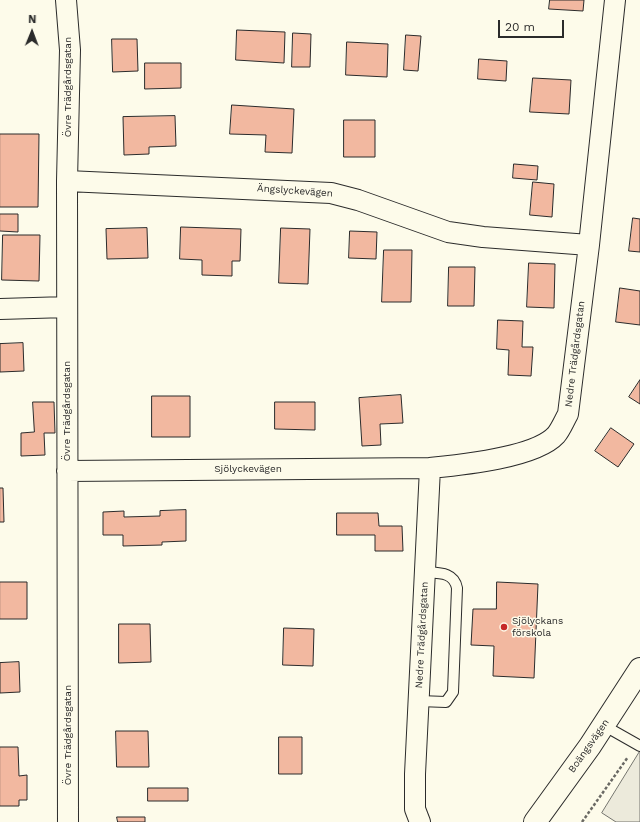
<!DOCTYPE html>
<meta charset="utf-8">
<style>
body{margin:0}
#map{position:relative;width:640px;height:822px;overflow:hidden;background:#fdfbea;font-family:"Work Sans",sans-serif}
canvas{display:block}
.north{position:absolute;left:12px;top:12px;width:40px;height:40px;-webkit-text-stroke:3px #fdfbea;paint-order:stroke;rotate:1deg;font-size:11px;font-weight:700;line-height:16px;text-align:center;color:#2b2b2b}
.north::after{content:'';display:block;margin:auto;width:14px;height:18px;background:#2b2b2b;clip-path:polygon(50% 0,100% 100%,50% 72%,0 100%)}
.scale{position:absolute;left:498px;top:20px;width:66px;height:18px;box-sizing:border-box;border:2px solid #2b2b2b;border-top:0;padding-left:5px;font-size:12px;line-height:14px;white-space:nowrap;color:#2b2b2b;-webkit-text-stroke:3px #fdfbea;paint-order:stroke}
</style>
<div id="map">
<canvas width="640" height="822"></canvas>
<div class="north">N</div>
<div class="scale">20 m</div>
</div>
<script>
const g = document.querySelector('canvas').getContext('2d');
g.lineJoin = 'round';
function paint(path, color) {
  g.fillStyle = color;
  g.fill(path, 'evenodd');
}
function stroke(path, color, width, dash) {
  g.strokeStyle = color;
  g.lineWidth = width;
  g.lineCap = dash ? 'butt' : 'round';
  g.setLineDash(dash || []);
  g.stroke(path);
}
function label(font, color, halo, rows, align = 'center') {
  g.font = font + ' "Work Sans",sans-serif';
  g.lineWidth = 3;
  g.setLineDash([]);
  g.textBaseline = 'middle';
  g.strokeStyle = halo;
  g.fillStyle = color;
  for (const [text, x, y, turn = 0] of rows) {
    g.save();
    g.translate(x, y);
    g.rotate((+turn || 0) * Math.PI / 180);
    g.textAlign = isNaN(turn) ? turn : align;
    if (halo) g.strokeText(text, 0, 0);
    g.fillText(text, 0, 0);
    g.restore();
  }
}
const parking = new Path2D(`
 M 640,751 L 640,822 L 616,822 L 602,813 Z`);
const building = new Path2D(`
 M 550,0 L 584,0 L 583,11 L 549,9 Z
 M 237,30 L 285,32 L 284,63 L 236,60 Z
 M 293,33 L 311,34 L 310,67 L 292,67 Z
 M 406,35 L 421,36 L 418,71 L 404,70 Z
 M 112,39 L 137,39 L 138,71 L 113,72 Z
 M 347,42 L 388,44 L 387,77 L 346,75 Z
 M 479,59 L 507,61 L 506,81 L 478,79 Z
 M 145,63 L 181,63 L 181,88 L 145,89 Z
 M 533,78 L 571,80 L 569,114 L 530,112 Z
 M 232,105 L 294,109 L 292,153 L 265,152 L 266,135 L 230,134 Z
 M 175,116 L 176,146 L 149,147 L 149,154 L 124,155 L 123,117 Z
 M 344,120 L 375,120 L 375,157 L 344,157 Z
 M 0,134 L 39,134 L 38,207 L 0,207 Z
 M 514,164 L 538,166 L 537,180 L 513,178 Z
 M 533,182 L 554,184 L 552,217 L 530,215 Z
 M 0,214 L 18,214 L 18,232 L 0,231 Z
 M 633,218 L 640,219 L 640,252 L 629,251 Z
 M 181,227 L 241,229 L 240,261 L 232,261 L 232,276 L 202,275 L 202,260 L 180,259 Z
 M 147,228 L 148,258 L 107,259 L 106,229 Z
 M 281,228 L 310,229 L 308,284 L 279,283 Z
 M 350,231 L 377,232 L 376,259 L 349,258 Z
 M 3,235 L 40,235 L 39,281 L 2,280 Z
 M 384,250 L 412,250 L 411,302 L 382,302 Z
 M 529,263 L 555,264 L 554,308 L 527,307 Z
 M 449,267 L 475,267 L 474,306 L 448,306 Z
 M 620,288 L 640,291 L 640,325 L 616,322 Z
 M 498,320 L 523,321 L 522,347 L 533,347 L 531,376 L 508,375 L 509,350 L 497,349 Z
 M 23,343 L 24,371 L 0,372 L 0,344 Z
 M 640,380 L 640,404 L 629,397 Z
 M 401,395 L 403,423 L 380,424 L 381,445 L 362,446 L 359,398 Z
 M 152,396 L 190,396 L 190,437 L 152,437 Z
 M 33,402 L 54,402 L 55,433 L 44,433 L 45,455 L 21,456 L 21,433 L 34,432 Z
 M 275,402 L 315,402 L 315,430 L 275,429 Z
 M 611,428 L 634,444 L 618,467 L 595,451 Z
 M 0,488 L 3,488 L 4,522 L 0,522 Z
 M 186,510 L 186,541 L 162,542 L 162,545 L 123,546 L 123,535 L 103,535 L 103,512 L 124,511 L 124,517 L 160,516 L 160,511 Z
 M 337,513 L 378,513 L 379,526 L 402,526 L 403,551 L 375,551 L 375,535 L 337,535 Z
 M 0,582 L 27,582 L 27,619 L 0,619 Z
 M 497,582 L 538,584 L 534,678 L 493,676 L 494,646 L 471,645 L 473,609 L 496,609 Z
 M 119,624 L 150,624 L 151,662 L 119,663 Z
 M 284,628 L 314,629 L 313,666 L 283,665 Z
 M 19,662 L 20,692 L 0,693 L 0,663 Z
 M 116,731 L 148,731 L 149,767 L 117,767 Z
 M 279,737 L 302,737 L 302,774 L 279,774 Z
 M 0,747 L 18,747 L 19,776 L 27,775 L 27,800 L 19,800 L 19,806 L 0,806 Z
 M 148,788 L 188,788 L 188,801 L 148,801 Z
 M 117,817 L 145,817 L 145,822 L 118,822 Z`);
const path = new Path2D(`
 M 582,822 L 628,757`);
const lane = new Path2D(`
 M 419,701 L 446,702 L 453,692 L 457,588 C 454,572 439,573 425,572
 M 603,725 L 640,746`);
const street = new Path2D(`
 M 66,0 L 70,50 L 67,181 L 68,822
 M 67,181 L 331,193 L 358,200 L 448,232 L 483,237 L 589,245
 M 0,309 L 67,307
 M 67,471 L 430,468
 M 420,822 L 415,809 L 415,774 L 430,468 C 460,465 535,458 556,435 C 561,429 564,421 568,414 L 589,245 L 615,0`);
const secondary = new Path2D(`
 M 535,822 L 590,746 L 640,669`);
const markers = [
 [504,627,4,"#c62828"]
];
const streetNames = [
 ["Övre Trädgårdsgatan",68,87,-90],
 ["Ängslyckevägen",295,191,4],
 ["Nedre Trädgårdsgatan",575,354,-83],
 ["Övre Trädgårdsgatan",67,411,-90],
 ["Sjölyckevägen",248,469],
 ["Nedre Trädgårdsgatan",422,635,-87],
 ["Övre Trädgårdsgatan",68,735,-90],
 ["Boängsvägen",589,746,-55]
];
const poiNames = [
 ["Sjölyckans",512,621],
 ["förskola",512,633]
];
paint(parking, '#eceadb');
stroke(parking, '#74746e', 1);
paint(building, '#f2b8a0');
stroke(building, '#2b2b2b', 1);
stroke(lane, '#2b2b2b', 12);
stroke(street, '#2b2b2b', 22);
stroke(secondary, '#2b2b2b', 24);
stroke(path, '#6a6964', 2.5, [3, 2]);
stroke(lane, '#fdfbea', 10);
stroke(street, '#fdfbea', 20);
stroke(secondary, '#fdfbea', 22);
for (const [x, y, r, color] of markers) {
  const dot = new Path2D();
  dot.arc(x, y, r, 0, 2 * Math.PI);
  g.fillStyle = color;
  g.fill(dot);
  stroke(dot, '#fdfbea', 1.5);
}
label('10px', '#2b2b2b', '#fdfbea', streetNames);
label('10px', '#2b2b2b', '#fdfbea', poiNames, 'left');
</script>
